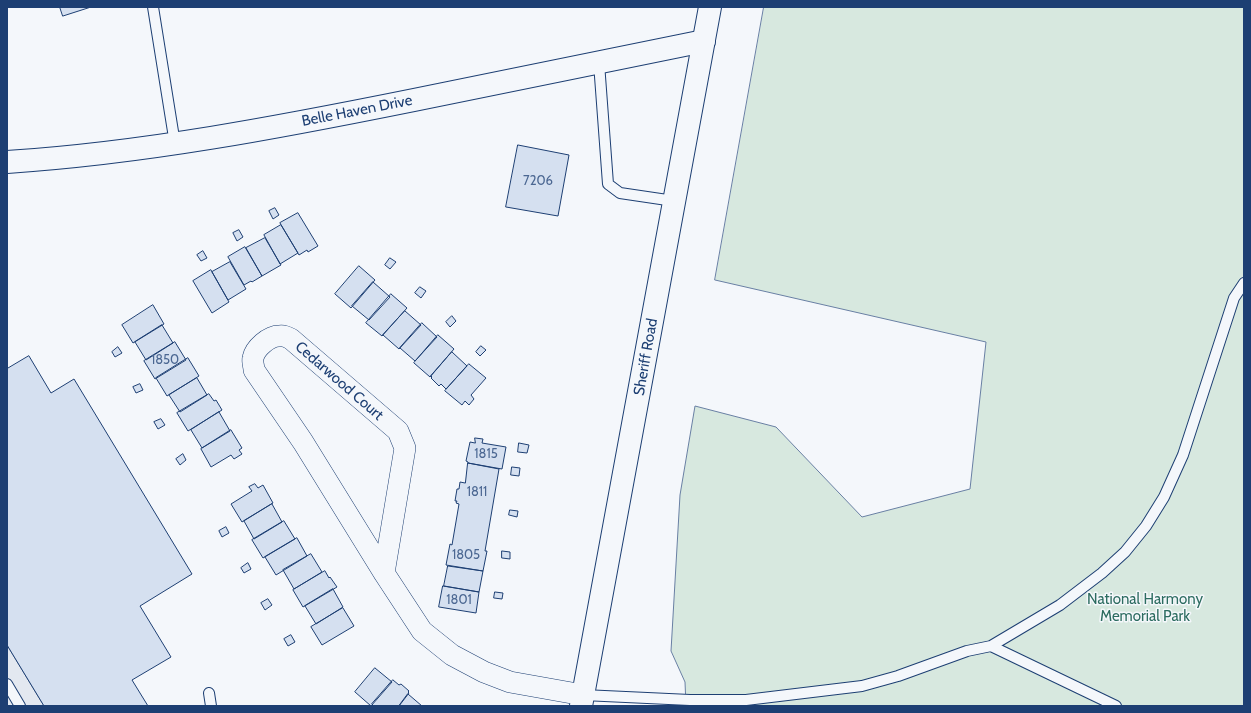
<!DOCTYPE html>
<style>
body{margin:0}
#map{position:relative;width:1251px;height:713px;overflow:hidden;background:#f4f7fb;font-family:Cabin,sans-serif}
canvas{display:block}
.frame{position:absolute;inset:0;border:8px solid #1d3f73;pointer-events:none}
</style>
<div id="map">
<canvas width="1251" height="713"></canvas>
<div class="frame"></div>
</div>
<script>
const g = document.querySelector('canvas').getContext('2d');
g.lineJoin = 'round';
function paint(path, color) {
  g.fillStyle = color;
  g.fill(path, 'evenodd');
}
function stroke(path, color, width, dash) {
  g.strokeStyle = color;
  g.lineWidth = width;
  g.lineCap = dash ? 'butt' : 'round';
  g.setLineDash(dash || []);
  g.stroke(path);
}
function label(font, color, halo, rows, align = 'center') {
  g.font = font + ' Cabin,sans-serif';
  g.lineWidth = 3;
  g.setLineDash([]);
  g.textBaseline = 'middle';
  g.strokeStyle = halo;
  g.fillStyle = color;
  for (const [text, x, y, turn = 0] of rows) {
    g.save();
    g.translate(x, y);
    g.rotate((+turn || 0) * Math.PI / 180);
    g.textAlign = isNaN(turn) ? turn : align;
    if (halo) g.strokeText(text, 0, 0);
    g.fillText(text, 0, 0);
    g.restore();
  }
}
const green = new Path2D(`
 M 764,7 L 1244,7 L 1244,706 L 686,706 L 685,682 L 671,651 L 680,495 L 695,406 L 776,427 L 862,517 L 970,489 L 986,342 L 715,280 Z`);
const parking = new Path2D(`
 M 7,645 L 44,706 L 7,706 Z`);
const building = new Path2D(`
 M 60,7 L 91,7 L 63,16 Z
 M 518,145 L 569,155 L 558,216 L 506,207 Z
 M 275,208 L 279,215 L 273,219 L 269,211 Z
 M 298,213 L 318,246 L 308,252 L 307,250 L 299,255 L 280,223 Z
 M 281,225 L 298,253 L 280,264 L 264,235 Z
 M 239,230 L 243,237 L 237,241 L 233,233 Z
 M 265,238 L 281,265 L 262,276 L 246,248 Z
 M 245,247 L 262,276 L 252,282 L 251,281 L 244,285 L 228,257 Z
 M 203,251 L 207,258 L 201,261 L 197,255 Z
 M 390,258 L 396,262 L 390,269 L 385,265 Z
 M 230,262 L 246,289 L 228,300 L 212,272 Z
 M 359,266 L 375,280 L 351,308 L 335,294 Z
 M 211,270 L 229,302 L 212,313 L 193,281 Z
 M 373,282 L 390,297 L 369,320 L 352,306 Z
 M 420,287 L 426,291 L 421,298 L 415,293 Z
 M 391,294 L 407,308 L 382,336 L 366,323 Z
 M 153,305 L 164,324 L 133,343 L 122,325 Z
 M 405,311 L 421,325 L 399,349 L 383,335 Z
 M 452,316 L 456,321 L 450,327 L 446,322 Z
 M 422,323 L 437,337 L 415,361 L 400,348 Z
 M 162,325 L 173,343 L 146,360 L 135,342 Z
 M 438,335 L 454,349 L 430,377 L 414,363 Z
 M 175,342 L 186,360 L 155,379 L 144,361 Z
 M 481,346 L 486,350 L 480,356 L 476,352 Z
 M 118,347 L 122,353 L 115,357 L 112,352 Z
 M 452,352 L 467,366 L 446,389 L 441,384 L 439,386 L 431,378 L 432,377 L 431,376 Z
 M 29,356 L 51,393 L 74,379 L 192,574 L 140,606 L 171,657 L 132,680 L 148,706 L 44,706 L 7,645 L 7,369 Z
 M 188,358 L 199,376 L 167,396 L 156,378 Z
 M 469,364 L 486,378 L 471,395 L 474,399 L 469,405 L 465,401 L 462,405 L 445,391 Z
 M 197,378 L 207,395 L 180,412 L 169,395 Z
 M 140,384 L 143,390 L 136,393 L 133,387 Z
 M 209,394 L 214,401 L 216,400 L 222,410 L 188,431 L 177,413 Z
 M 219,412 L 230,431 L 202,448 L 191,430 Z
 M 161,419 L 165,425 L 158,429 L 154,422 Z
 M 231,430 L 242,448 L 239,450 L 242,454 L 234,459 L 231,455 L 211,467 L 201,449 Z
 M 475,438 L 483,439 L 482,443 L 506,447 L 502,469 L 468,463 L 468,462 L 466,461 L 470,442 L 475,443 Z
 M 519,443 L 529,445 L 527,453 L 518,452 Z
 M 183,454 L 186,460 L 180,465 L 176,459 Z
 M 468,463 L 499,469 L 485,551 L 487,551 L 483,571 L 446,565 L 450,544 L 452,545 L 459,504 L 456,503 L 457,501 L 455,501 L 457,489 L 459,489 L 460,482 L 465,483 Z
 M 512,467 L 520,468 L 519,476 L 511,475 Z
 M 255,484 L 258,488 L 263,485 L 273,503 L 242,522 L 231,504 L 252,491 L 249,487 Z
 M 272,504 L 282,522 L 254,539 L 244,521 Z
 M 510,510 L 518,511 L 517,517 L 509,515 Z
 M 284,521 L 295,539 L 263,558 L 252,540 Z
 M 226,527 L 229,533 L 222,537 L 219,531 Z
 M 297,538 L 307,556 L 276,575 L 265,557 Z
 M 502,551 L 510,552 L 510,559 L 502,558 Z
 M 311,554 L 322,572 L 294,589 L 283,570 Z
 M 248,563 L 251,569 L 244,573 L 241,568 Z
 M 448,566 L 483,571 L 479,592 L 444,586 Z
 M 325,571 L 329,578 L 330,577 L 337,587 L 303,607 L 293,590 Z
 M 443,586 L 479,592 L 476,613 L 439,607 Z
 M 333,589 L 343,607 L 316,624 L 305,606 Z
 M 495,592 L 503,593 L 502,599 L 494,598 Z
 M 268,599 L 272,605 L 265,610 L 261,603 Z
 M 343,608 L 354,626 L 322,645 L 311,627 Z
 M 291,635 L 295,642 L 288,646 L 284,639 Z
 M 375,668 L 392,682 L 371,706 L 355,692 Z
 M 393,680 L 399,685 L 401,684 L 409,691 L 408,692 L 409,693 L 399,706 L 374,706 L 372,704 Z
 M 408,694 L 422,706 L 399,706 Z`);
const service = new Path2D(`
 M 153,7 L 175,144
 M 599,63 L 608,184 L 620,193 L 674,201
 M 991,646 L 1060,605 L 1102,573 L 1125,552 L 1146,526 L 1164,497 L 1183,455 L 1234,298 L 1244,283
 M 7,684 L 20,706
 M 209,693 L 211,706
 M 583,695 L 690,700 L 746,700 L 862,686 L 898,676 L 967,651 L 991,646 L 1116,706`);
const minor = new Path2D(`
 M 384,573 L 405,448 L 398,431 L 291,339 C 287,337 283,335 279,336 C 269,336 255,348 253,358 C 252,362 254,366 254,370 L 303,442 L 384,573 L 422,631 L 452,655 L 484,672 L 510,682 L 583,695`);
const tertiary = new Path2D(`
 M 7,162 C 144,153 280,127 414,100 C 511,80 607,61 704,41`);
const secondary = new Path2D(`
 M 581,706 L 710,7`);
const numberNames = [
 ["7206",538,181],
 ["1850",165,360],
 ["1815",486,454],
 ["1811",477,492],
 ["1805",466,555],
 ["1801",459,600]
];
const streetNames = [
 ["Belle Haven Drive",357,111,-11],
 ["Sheriff Road",646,357,-80],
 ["Cedarwood Court",339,381,41]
];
const parkNames = [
 ["National Harmony",1145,600],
 ["Memorial Park",1145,617]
];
paint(green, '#d7e8df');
stroke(green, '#687fa3', 1);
paint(parking, '#e3e8f0');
stroke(parking, '#687fa3', 1);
paint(building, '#d5e0f0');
stroke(building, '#1d3f73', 1);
stroke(service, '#1d3f73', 12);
stroke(minor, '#1d3f73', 22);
stroke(tertiary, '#1d3f73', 24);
stroke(secondary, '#1d3f73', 24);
stroke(service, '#f4f7fb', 10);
stroke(minor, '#f4f7fb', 21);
stroke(tertiary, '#f4f7fb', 22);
stroke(secondary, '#f4f7fb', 22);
label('13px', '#4b6792', null, numberNames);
label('15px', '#1d3f73', '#f4f7fb', streetNames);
label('15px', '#2c6c60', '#f4f7fb', parkNames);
</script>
